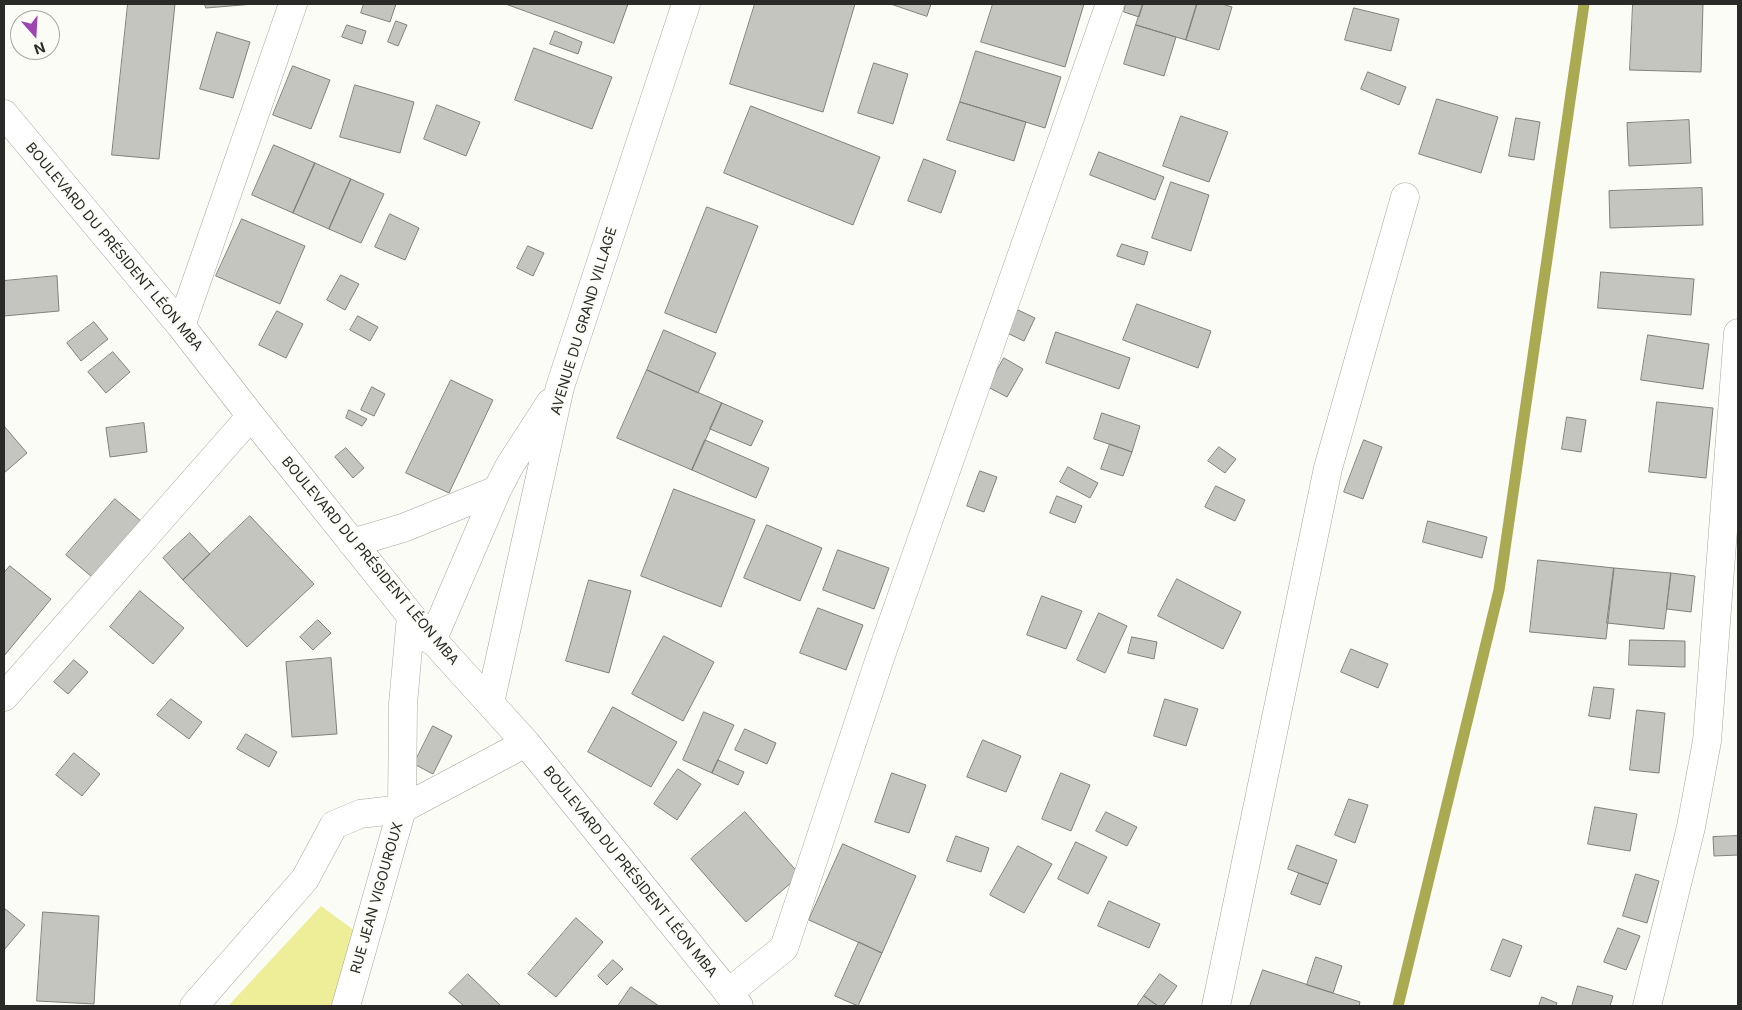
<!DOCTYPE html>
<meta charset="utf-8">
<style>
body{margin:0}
#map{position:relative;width:1742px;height:1010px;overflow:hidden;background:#fcfcf6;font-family:Inter,sans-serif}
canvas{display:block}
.frame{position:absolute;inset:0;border:5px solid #2a2b28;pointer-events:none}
.north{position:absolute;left:10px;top:10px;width:50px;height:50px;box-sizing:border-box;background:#fcfcf6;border:1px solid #a8a8a4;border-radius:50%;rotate:161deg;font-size:14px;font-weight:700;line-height:20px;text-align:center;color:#2a2b28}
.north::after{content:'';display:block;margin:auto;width:18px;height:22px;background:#9d46b2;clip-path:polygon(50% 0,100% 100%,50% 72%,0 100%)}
</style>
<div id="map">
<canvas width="1742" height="1010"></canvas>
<div class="frame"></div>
<div class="north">N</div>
</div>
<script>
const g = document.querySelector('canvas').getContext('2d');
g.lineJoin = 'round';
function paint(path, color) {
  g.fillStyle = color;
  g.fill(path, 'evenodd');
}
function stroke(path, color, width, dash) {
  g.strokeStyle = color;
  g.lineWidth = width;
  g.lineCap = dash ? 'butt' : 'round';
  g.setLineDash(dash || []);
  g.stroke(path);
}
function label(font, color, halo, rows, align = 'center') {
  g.font = font + ' Inter,sans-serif';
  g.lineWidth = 4;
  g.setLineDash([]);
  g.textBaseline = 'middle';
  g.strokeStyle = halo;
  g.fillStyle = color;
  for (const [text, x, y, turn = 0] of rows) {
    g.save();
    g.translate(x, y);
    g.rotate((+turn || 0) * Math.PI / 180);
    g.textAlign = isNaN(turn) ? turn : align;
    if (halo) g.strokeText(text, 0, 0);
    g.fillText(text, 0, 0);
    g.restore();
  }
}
const green = new Path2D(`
 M 321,906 L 366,939 L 342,1006 L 228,1006 Z`);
const stream = new Path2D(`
 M 1398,1006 L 1499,590 L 1584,4`);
const building = new Path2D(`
 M 128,4 L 175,4 L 159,159 L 112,155 Z
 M 205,4 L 254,4 L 206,8 Z
 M 364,4 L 396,4 L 390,22 L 361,13 Z
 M 506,4 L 628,4 L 614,43 Z
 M 755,4 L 855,4 L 823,112 L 730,84 Z
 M 891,4 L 931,4 L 927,16 Z
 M 993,4 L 1084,4 L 1065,67 L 981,42 Z
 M 1126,4 L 1143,4 L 1139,17 L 1124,12 Z
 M 1143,4 L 1197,4 L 1186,40 L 1136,25 Z
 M 1197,4 L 1222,4 L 1232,7 L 1219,50 L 1186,40 Z
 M 1633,4 L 1703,4 L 1701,72 L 1630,70 Z
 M 1354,8 L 1399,19 L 1391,51 L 1345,40 Z
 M 396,21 L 407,25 L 398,46 L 388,42 Z
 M 347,25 L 366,31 L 362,44 L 342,37 Z
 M 1136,25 L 1176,37 L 1164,76 L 1124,64 Z
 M 555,31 L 582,42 L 578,54 L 550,44 Z
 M 217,32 L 250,42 L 233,98 L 200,89 Z
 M 534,48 L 612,77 L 592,129 L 515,100 Z
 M 976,51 L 1061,77 L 1045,128 L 960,102 Z
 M 874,63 L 908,74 L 893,124 L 858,113 Z
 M 293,66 L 330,80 L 311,129 L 273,115 Z
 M 1368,72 L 1406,87 L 1399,105 L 1361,89 Z
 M 355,85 L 414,102 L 400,153 L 340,137 Z
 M 1437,99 L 1498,117 L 1481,173 L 1419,154 Z
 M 960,102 L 1026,122 L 1014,161 L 947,140 Z
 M 437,105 L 480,122 L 466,156 L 424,139 Z
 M 751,106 L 880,157 L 853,225 L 724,173 Z
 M 1181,116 L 1228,132 L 1209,182 L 1163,166 Z
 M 1516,118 L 1540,122 L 1534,160 L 1509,156 Z
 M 1689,120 L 1691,163 L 1629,166 L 1627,123 Z
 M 274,145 L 315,163 L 293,213 L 252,195 Z
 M 1099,152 L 1164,177 L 1155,200 L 1090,175 Z
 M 924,159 L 956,171 L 941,213 L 908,201 Z
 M 315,163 L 351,179 L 329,229 L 293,213 Z
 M 351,179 L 384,194 L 361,243 L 329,229 Z
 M 1171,182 L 1209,195 L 1191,251 L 1152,238 Z
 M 1702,188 L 1703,225 L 1610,228 L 1609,191 Z
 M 707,207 L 758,226 L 716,333 L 665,313 Z
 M 390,214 L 419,228 L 405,260 L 375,247 Z
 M 242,219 L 305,246 L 280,304 L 216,276 Z
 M 1122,244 L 1148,252 L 1144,265 L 1117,256 Z
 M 528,246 L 544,253 L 533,276 L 517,268 Z
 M 1601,272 L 1694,279 L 1691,315 L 1598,308 Z
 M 341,275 L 359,284 L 345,310 L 327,300 Z
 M 57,276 L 59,311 L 4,316 L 4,281 Z
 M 1137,304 L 1211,331 L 1198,368 L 1123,340 Z
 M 1018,310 L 1035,318 L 1024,341 L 1007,333 Z
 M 277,311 L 303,324 L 286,358 L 259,345 Z
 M 358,316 L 378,327 L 370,341 L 350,330 Z
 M 94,322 L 108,339 L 81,361 L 67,343 Z
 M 664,330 L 716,353 L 698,393 L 647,370 Z
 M 1056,332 L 1130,358 L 1119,389 L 1046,363 Z
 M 1648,335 L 1709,344 L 1703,389 L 1641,380 Z
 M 113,352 L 130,372 L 106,393 L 88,372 Z
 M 1004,358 L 1023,369 L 1007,397 L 988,387 Z
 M 647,370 L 722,403 L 692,470 L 617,438 Z
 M 451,380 L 493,400 L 449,493 L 406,473 Z
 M 372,387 L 385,394 L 374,416 L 361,410 Z
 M 1657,402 L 1713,408 L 1706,478 L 1649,472 Z
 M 722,403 L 763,421 L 751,446 L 710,429 Z
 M 349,410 L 367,419 L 362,426 L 346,418 Z
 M 1102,413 L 1140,426 L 1132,452 L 1094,439 Z
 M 1567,417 L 1586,420 L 1581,452 L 1562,449 Z
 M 144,423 L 147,452 L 110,457 L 106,428 Z
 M 4,426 L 27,453 L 4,473 Z
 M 705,440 L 769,468 L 756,498 L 692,470 Z
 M 1364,440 L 1382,447 L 1363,499 L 1344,492 Z
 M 1110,444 L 1132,452 L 1123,476 L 1101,469 Z
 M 1219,447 L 1236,459 L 1225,473 L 1208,461 Z
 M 346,448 L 364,468 L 353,478 L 335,457 Z
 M 1068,467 L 1098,483 L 1090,498 L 1060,482 Z
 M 980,471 L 997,477 L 984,512 L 967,506 Z
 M 1216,486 L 1245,500 L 1235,521 L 1205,507 Z
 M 674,489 L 755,520 L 721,607 L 641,576 Z
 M 1057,496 L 1082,506 L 1075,523 L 1050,513 Z
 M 115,499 L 141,521 L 92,577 L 66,555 Z
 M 250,516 L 314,584 L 247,647 L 183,580 Z
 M 1428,521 L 1487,537 L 1482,558 L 1423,542 Z
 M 767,525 L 822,548 L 800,601 L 744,578 Z
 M 190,533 L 210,554 L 183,580 L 163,558 Z
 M 838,550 L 889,568 L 874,609 L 823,590 Z
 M 1538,560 L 1614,568 L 1606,639 L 1530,632 Z
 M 10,566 L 51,599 L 4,656 L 4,573 Z
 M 1614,568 L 1671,573 L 1664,629 L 1607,623 Z
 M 1671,573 L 1695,576 L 1691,612 L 1667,609 Z
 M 1177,579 L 1241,612 L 1223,649 L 1158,616 Z
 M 589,580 L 631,591 L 609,673 L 566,661 Z
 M 140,591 L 184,628 L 153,664 L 110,627 Z
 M 1042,596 L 1082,611 L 1066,649 L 1027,635 Z
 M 818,608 L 863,625 L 846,670 L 800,653 Z
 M 1099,613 L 1127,626 L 1105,673 L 1077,660 Z
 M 318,620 L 331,633 L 313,650 L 300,637 Z
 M 664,636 L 714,662 L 683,721 L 632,694 Z
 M 1132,637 L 1157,642 L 1154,659 L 1128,653 Z
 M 1630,640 L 1685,641 L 1685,667 L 1629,665 Z
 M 1351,649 L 1388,664 L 1378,688 L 1341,672 Z
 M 331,658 L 337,734 L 292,737 L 286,662 Z
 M 74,660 L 88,672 L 68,694 L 54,682 Z
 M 1594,687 L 1614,689 L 1610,719 L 1589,716 Z
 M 171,699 L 202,722 L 189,739 L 157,715 Z
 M 1165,699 L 1198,709 L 1186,746 L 1154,736 Z
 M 613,707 L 677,742 L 651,787 L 588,752 Z
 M 1637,710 L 1665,713 L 1659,773 L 1630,770 Z
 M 704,712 L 734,725 L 712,773 L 683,760 Z
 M 433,726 L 452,736 L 433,774 L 414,764 Z
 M 745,729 L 776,743 L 767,764 L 735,750 Z
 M 246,734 L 277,752 L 269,767 L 237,749 Z
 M 983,740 L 1021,756 L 1006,792 L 967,777 Z
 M 74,753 L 100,774 L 82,796 L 56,775 Z
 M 718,760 L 744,772 L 738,785 L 712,773 Z
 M 678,769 L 701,784 L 677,820 L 654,804 Z
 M 892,773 L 926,785 L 909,833 L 875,822 Z
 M 1061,773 L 1090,785 L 1071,831 L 1042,819 Z
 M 1349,799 L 1368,805 L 1355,843 L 1335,835 Z
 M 1595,807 L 1637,814 L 1630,851 L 1588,844 Z
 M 745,812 L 800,875 L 746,922 L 691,859 Z
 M 1106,812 L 1137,827 L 1127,846 L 1096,831 Z
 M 956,836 L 989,848 L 981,872 L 947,861 Z
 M 1738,836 L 1738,855 L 1714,856 L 1713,837 Z
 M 1076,842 L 1107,857 L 1088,894 L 1058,879 Z
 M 843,844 L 916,876 L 882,953 L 809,920 Z
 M 1297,845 L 1337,860 L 1328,884 L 1288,869 Z
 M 1018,846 L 1052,864 L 1024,913 L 990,895 Z
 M 1299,873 L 1328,884 L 1320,905 L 1291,894 Z
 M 1636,874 L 1659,881 L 1647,923 L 1623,916 Z
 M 1109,901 L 1160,924 L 1149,948 L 1098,926 Z
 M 4,908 L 25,925 L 4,950 Z
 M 43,912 L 99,916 L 94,1004 L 37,1001 Z
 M 576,918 L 603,942 L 556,997 L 528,974 Z
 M 1618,928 L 1640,936 L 1626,970 L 1604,962 Z
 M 1503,939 L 1522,946 L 1510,977 L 1491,970 Z
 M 859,942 L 882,953 L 858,1006 L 835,996 Z
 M 1316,957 L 1342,966 L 1333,993 L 1307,985 Z
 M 613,960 L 623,969 L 607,985 L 598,976 Z
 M 1263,970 L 1360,1002 L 1359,1006 L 1250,1006 Z
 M 468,974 L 501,1006 L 464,1006 L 449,993 Z
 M 1160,974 L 1177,986 L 1163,1006 L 1158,1006 L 1144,996 Z
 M 1578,986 L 1613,996 L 1610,1006 L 1572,1006 Z
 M 631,987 L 659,1006 L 618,1006 Z
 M 1144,996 L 1158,1006 L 1137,1006 Z
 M 1542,997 L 1557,1003 L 1556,1006 L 1539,1006 Z`);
const minor = new Path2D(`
 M 4,114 L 181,326 L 251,416 L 411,616 L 526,743 L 739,1006
 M 181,326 L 293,4
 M 352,543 L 403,528 L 497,490
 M 432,641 L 497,490 L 510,465 L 550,403
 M 4,697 L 251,416
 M 490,703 L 560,387 L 686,4
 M 728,993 L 784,948 L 879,661 L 1110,4
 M 194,1006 L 305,879 L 334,825 L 360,814 L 402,809 L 526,743
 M 346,1006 L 402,809 L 403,704 L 411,616
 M 1216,1006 L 1328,468 L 1405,197
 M 1647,1006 L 1691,827 L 1707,741 L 1738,333`);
const streetNames = [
 ["BOULEVARD DU PRÉSIDENT LÉON MBA",114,247,50],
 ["AVENUE DU GRAND VILLAGE",584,321,-73],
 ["BOULEVARD DU PRÉSIDENT LÉON MBA",370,561,50],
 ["BOULEVARD DU PRÉSIDENT LÉON MBA",630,872,51],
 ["RUE JEAN VIGOUROUX",377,898,-74]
];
paint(green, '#edee97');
stroke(stream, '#a9aa52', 11);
paint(building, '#c5c5bf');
stroke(building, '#81817c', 1);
stroke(minor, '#a6a7a1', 29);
stroke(minor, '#fff', 28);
label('14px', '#2a2b28', '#fcfcf6', streetNames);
</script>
